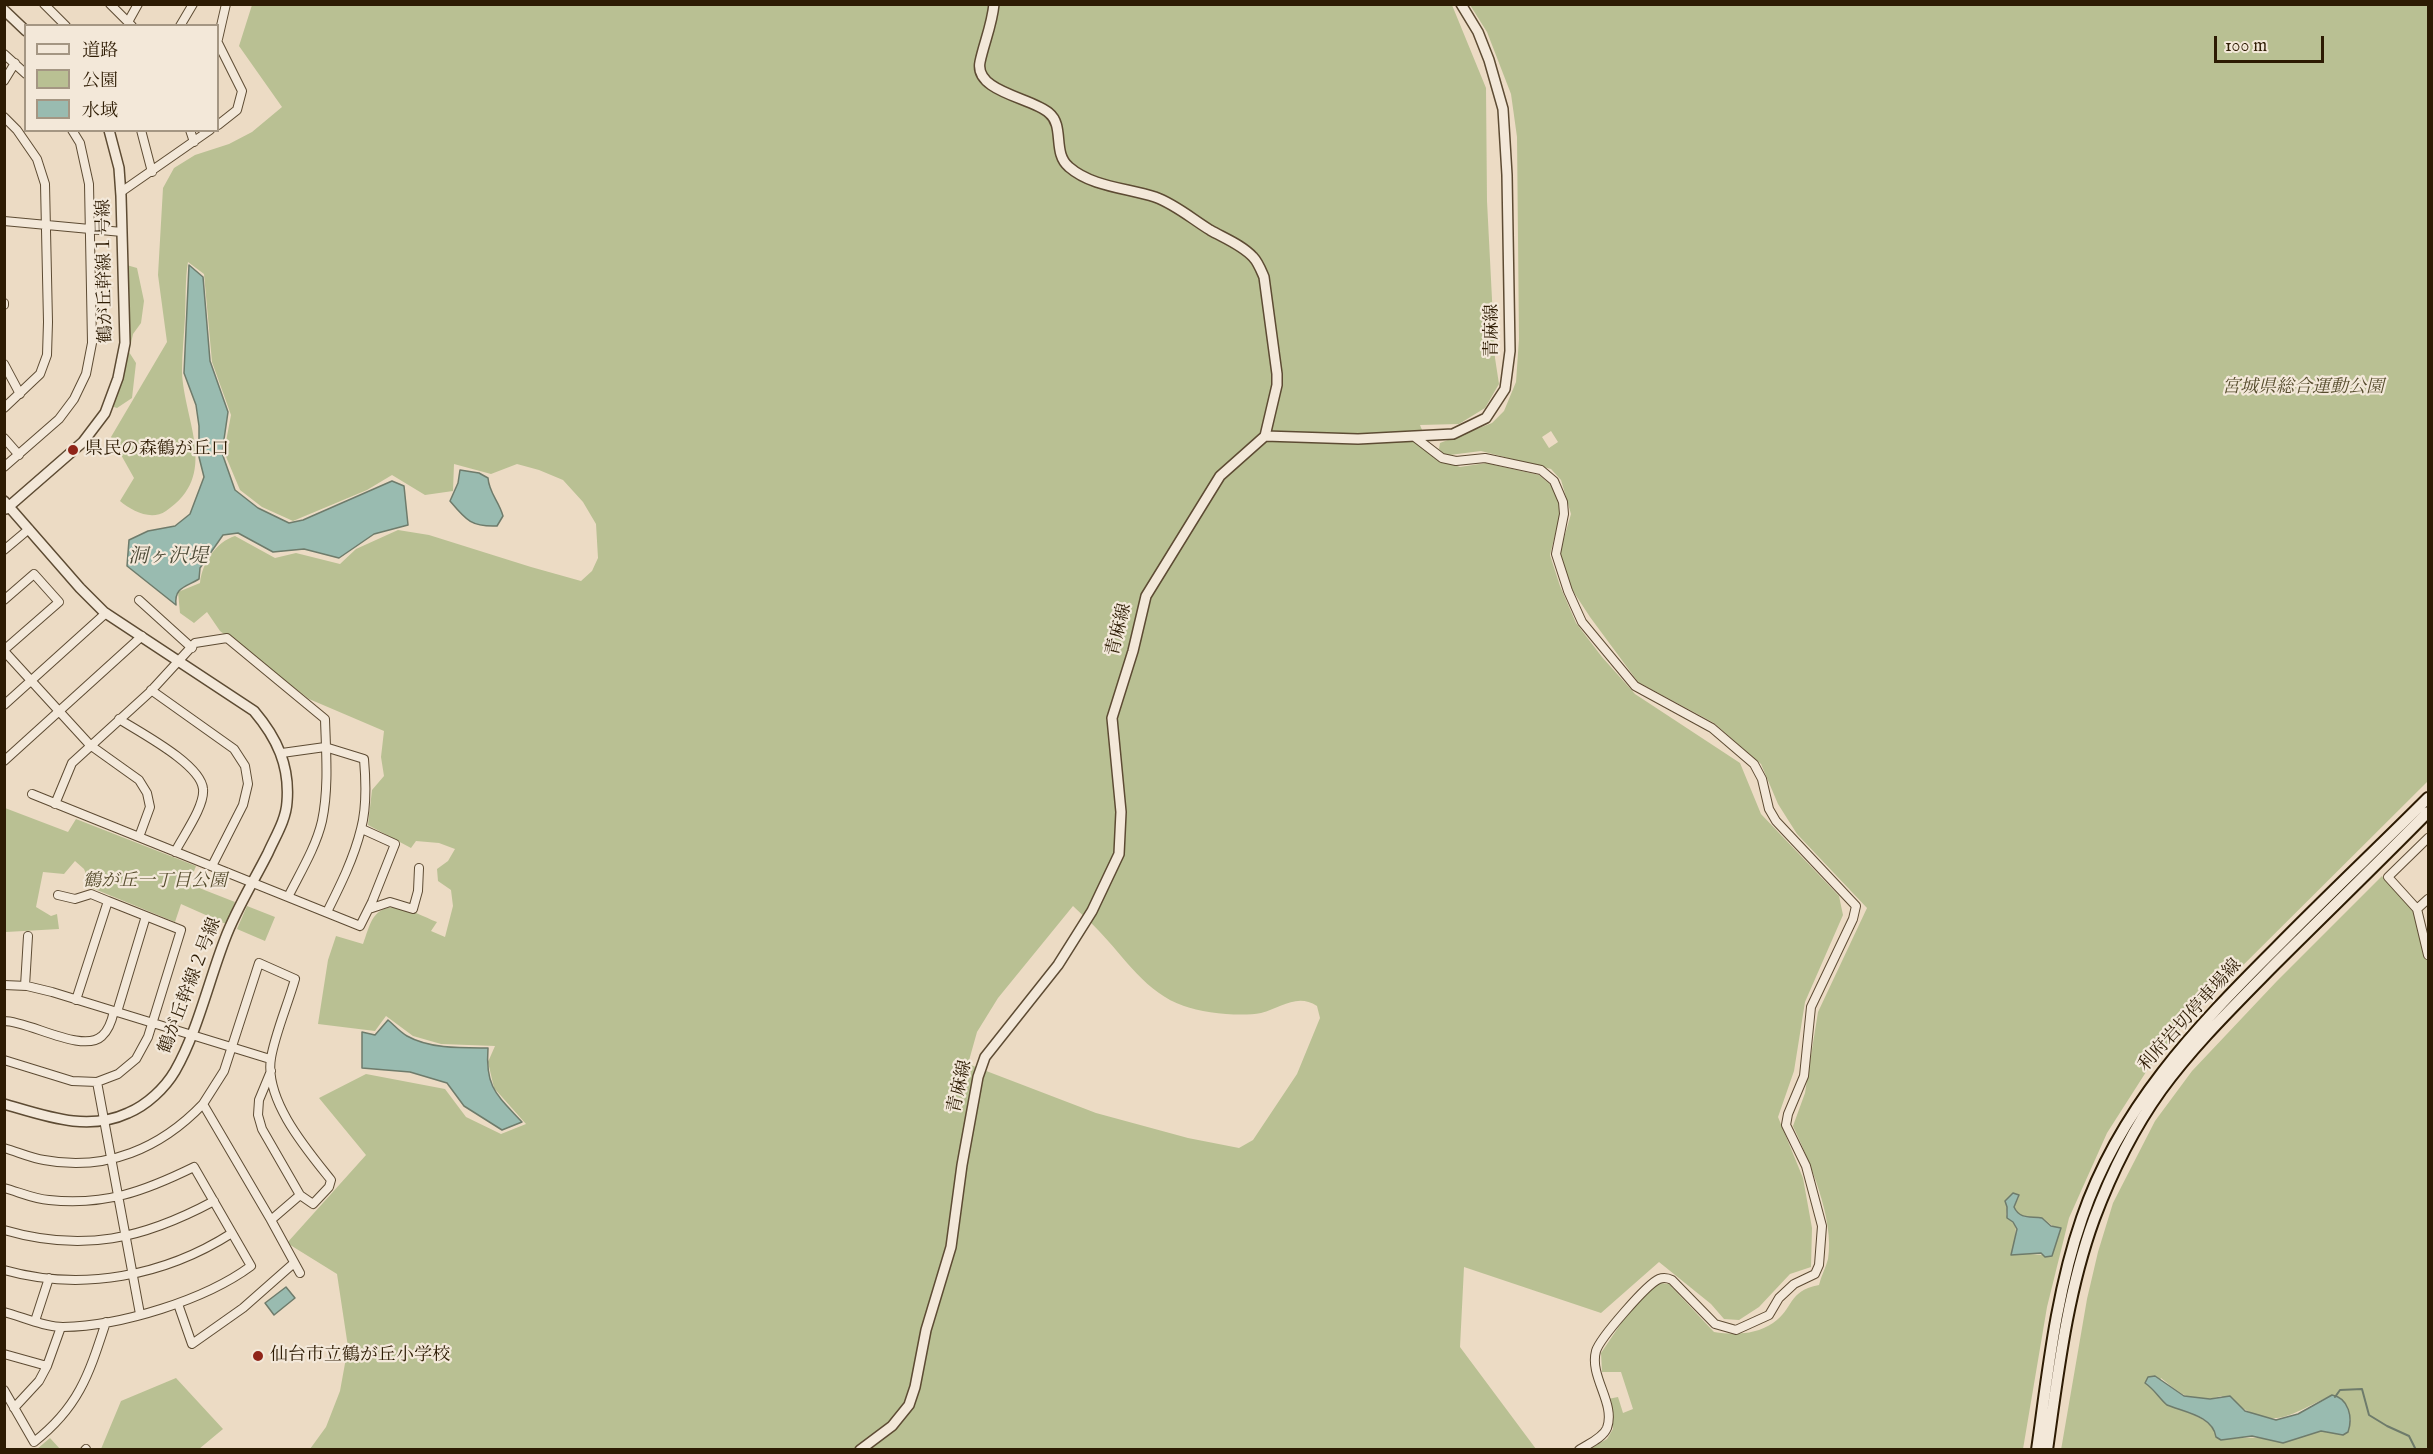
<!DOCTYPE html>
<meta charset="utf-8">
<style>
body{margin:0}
#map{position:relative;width:2433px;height:1454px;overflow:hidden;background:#ecdbc4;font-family:"IM FELL English","Noto Serif JP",serif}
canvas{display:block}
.frame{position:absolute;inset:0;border:6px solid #2d1b03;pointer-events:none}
.legend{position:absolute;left:24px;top:24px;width:195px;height:108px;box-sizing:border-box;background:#f3e8d9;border:2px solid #a49683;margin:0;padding:8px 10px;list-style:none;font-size:18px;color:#2d1b03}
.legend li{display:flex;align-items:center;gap:12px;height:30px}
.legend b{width:30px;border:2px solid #a49683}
.scale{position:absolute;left:2214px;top:36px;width:110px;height:27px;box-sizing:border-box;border:3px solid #2d1b03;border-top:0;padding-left:8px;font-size:18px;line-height:21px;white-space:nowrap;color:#2d1b03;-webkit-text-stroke:4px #f3e8d9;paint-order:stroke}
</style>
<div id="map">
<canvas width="2433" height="1454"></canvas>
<div class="frame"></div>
<ul class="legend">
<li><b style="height:8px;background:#f3e8d9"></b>道路</li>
<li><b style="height:16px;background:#b9c093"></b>公園</li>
<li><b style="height:16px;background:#99bbb0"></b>水域</li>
</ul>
<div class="scale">100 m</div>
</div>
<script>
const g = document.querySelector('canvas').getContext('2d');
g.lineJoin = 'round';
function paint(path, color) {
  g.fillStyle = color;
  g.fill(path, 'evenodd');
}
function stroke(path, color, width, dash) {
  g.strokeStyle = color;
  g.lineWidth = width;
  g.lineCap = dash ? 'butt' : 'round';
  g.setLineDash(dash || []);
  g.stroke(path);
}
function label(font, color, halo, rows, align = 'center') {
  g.font = font + ' "IM FELL English","Noto Serif JP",serif';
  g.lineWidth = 4.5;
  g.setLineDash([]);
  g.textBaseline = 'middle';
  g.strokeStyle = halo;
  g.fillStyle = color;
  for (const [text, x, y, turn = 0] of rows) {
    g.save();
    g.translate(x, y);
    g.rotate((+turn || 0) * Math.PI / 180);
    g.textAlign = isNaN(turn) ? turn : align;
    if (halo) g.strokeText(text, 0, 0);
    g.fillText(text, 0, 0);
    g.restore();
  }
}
const green = new Path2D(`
 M 252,5 L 1452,5 L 1486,88 L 1487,201 L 1495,358 L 1499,384 L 1485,408 L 1459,424 L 1420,425 L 1433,457 L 1460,467 L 1486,463 L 1539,475 L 1551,485 L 1559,504 L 1560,515 L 1550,555 L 1560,586 L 1576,623 L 1602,657 L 1635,694 L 1740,763 L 1761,814 L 1839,896 L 1843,915 L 1805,1002 L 1794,1071 L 1778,1117 L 1803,1178 L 1812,1228 L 1811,1267 L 1790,1274 L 1759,1307 L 1739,1320 L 1724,1319 L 1711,1304 L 1659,1262 L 1601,1313 L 1464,1267 L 1460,1347 L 1536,1449 L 310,1449 L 326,1427 L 340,1391 L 348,1347 L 337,1274 L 287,1243 L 366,1155 L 319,1098 L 366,1074 L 445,1089 L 466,1117 L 501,1134 L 526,1124 L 494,1088 L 488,1062 L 495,1046 L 441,1044 L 413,1036 L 386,1016 L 375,1031 L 318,1024 L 328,960 L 336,936 L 363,944 C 366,936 369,924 374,917 C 389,896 419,915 437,922 L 431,931 L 445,937 L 453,906 L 451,890 L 438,881 L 437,869 L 448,861 L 455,849 L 439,843 L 416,841 L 411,848 L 368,825 L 372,790 L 384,776 L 381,757 L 384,731 L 309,699 L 220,631 L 207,612 L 194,623 L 180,613 L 178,592 L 200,583 C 202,563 216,542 235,536 L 275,558 L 296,553 L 340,564 L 356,549 L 398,530 L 429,535 L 531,567 L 581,581 L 592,571 L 598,558 L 596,524 L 583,502 L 563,480 L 539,470 L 517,464 L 491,474 L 454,464 L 453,491 L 425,495 L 392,475 L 367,490 L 293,521 L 262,507 L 240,490 L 224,452 L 231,415 L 212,362 L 204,274 L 188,262 C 185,279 186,299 185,317 C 184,335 182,354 182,372 C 184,422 220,475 166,511 C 151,521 132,511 120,501 L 134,478 L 111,437 L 167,342 L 158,275 L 163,188 L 174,168 L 195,155 L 229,144 L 252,132 L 282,107 L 239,46 ZM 1073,906 C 1081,914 1091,922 1099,931 C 1125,958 1146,993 1184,1006 C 1203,1013 1241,1017 1261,1013 C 1281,1008 1297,993 1317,1006 L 1320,1018 L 1297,1074 L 1253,1140 L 1239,1148 L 1188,1138 L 1096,1113 L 968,1064 L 977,1032 L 998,998 Z
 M 1470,5 L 2428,5 L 2428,781 L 2187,1021 L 2146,1072 L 2107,1133 L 2069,1218 L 2047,1307 L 2023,1449 L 1590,1449 L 1607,1439 L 1613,1429 L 1608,1399 L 1618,1397 L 1623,1413 L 1633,1409 L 1621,1372 L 1602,1372 L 1601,1353 L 1624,1319 L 1653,1287 L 1661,1283 L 1669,1284 L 1714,1332 C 1734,1335 1755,1335 1773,1323 C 1794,1309 1787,1291 1819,1285 C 1821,1276 1826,1267 1828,1259 C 1835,1220 1809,1160 1793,1126 L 1805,1093 L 1818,1012 L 1867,908 L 1797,834 L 1778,804 L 1761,764 L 1714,723 L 1638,682 L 1590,617 L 1571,588 L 1559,555 L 1571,514 L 1561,480 L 1551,469 L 1481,451 L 1450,455 L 1444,454 L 1439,449 L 1440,443 L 1492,423 L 1504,411 L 1516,382 L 1519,339 L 1517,137 L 1511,94 L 1487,32 ZM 1551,431 L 1558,442 L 1549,448 L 1542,437 ZM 2013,1193 L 2019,1197 L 2014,1207 L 2019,1215 L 2044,1219 L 2054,1227 L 2044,1255 L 2030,1254 L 2015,1239 L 2016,1226 L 2006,1215 L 2009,1198 Z
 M 123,264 L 137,268 L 144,301 L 141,323 L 133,334 L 129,352 L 136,363 L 132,398 L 117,408 L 108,405 L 123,361 Z
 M 5,808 L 68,832 L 76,819 L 196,866 L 189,884 L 235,902 L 226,924 L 181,904 L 175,922 L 92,888 L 84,869 L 75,861 L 64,874 L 43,872 L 36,907 L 51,916 L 57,914 L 59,929 L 6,932 Z
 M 2382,876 L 2413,911 L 2426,957 L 2428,960 L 2428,1449 L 2061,1450 L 2087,1299 L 2098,1252 L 2113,1203 L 2155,1121 L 2192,1071 L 2277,981 ZM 2161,1378 C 2182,1395 2193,1405 2221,1396 C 2277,1430 2277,1421 2332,1395 L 2351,1420 L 2348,1432 L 2343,1435 C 2319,1426 2294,1438 2268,1438 C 2252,1438 2238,1437 2221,1440 C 2208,1416 2191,1414 2167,1405 L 2155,1389 Z
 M 247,906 L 275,917 L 265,941 L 237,929 Z
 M 176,1378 L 223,1429 L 199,1449 L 101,1449 L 121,1401 Z
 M 50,1438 L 60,1449 L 64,1449 L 37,1449 Z`);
const water = new Path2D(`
 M 189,265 L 203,277 L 210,361 L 228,412 L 222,453 L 235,490 L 258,508 L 289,523 L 303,520 L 392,481 L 404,486 L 408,525 L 374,534 L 339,558 L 304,549 L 273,552 L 238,533 L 223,535 L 200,568 L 199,579 C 186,587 174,587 176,605 L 127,566 L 129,540 L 148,531 L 175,526 L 190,514 L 204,477 L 199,457 L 199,426 L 196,405 L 184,373 Z
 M 460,470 L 479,473 L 488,478 C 489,493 499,501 503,516 L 497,526 C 471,527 466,520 450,501 L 458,483 Z
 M 388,1020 C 394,1025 400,1032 407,1036 C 430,1049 462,1048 488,1048 C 485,1088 497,1095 522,1122 L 502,1130 L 464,1106 L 447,1083 L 410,1072 L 362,1068 L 362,1032 L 375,1035 Z
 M 2013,1193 L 2019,1195 L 2014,1207 C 2020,1220 2031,1216 2042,1218 L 2051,1226 L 2061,1228 L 2052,1256 L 2045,1257 L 2041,1253 L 2011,1255 L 2017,1229 L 2013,1222 L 2007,1218 L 2007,1207 L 2005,1201 Z
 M 286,1287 L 295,1298 L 274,1315 L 265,1303 Z
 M 2155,1376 L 2184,1396 L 2210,1399 L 2230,1396 L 2245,1411 L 2276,1420 L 2298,1414 L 2332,1395 C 2349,1398 2353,1418 2348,1432 L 2343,1435 L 2321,1431 L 2283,1443 L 2252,1436 L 2221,1440 L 2216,1437 C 2213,1416 2184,1412 2167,1405 C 2159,1398 2155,1390 2145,1383 L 2148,1377 Z`);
const stream = new Path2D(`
 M 2335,1397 L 2340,1390 L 2362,1389 L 2369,1415 L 2387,1426 L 2409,1436 L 2416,1450`);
const minor = new Path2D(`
 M 44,4 L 66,26
 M 110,4 L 132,26
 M 128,22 L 138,4
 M 180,26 L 193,4
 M 218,39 L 226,4
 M 218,43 L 242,91 L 237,110 L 218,125
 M 4,54 L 26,74
 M 4,81 L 15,63
 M 4,117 L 17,130 L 37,159 L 45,184 L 48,322 L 47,355 L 40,374 L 4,408
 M 141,130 L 152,172
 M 190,130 L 194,142
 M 121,192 L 210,130
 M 4,221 L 122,232
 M 4,303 L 4,305
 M 4,364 L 20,394
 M 4,438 L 19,455
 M 1416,438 L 1442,458 L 1456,461 L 1485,458 L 1541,470 L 1554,481 L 1563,502 L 1564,514 L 1556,554 L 1568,591 L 1582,622 L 1635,686 L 1712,728 L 1754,764 L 1762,779 L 1769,809 L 1776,821 L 1856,906 L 1853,919 L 1811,1007 L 1804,1076 L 1788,1114 L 1786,1125 L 1806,1166 L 1822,1226 L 1819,1265 L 1815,1274 L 1794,1284 L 1779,1298 L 1769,1315 L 1736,1330 L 1715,1324 L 1672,1280 C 1668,1278 1664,1277 1659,1279 C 1647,1284 1600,1338 1596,1351 C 1589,1377 1616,1403 1607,1428 C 1603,1438 1588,1444 1579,1450
 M 4,467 L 59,419 L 74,399 L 86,374 L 92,343 L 89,184 L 80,143 L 72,130
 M 4,550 L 29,529
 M 4,600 L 34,574 L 59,602 L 4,650
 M 139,600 L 192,648
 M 4,651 L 90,745 L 139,780 L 147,793 L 150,807 L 139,837
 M 151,690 L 234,749 L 245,766 L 248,784 L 243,805 L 212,866
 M 4,705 L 106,613
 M 119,719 C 139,732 201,764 203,789 C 205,806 183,836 175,852
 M 282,753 L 325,747 L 364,759 C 366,782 367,807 361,829 C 354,858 340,886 327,912
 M 4,761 L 142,636
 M 32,794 L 360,926 L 372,902 L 395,844 L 362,829
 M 55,804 L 72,763 L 150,692 L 195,643 L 227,638 L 325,719 C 326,752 329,788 322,821 C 316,847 300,873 288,897
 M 2428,838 L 2388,877 L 2417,909 L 2428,955
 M 58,895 L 75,899 L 91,894 L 108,901
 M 369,909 L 390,902 L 413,909 L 418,891 L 419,868
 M 2417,909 L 2428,899
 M 4,985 L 27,986 L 52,992 L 270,1059
 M 25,986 L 28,936
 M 117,1012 L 146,916
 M 4,1021 C 29,1021 83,1054 102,1036 C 109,1030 112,1020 114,1011
 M 4,1060 L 72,1081 L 97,1082 L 118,1074 L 136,1059 L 148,1037 L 181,930 L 108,901 L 76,1000
 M 271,1071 L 259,1100 L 258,1115 L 262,1129 L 300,1195 L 313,1204 L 329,1187 L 331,1180 C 307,1150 264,1100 271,1058 C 275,1034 288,1004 295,979 L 259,963 L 224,1071 L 203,1104 L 271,1220
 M 97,1082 L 140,1314
 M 4,1148 C 18,1152 31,1158 44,1160 C 106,1172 161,1148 203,1104
 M 4,1188 C 19,1192 34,1199 49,1200 C 105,1206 145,1191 194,1167 L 251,1266 C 205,1300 121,1326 63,1327 C 44,1327 23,1317 4,1312
 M 300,1195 L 271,1220 L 300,1273
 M 4,1230 C 83,1253 143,1239 214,1201
 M 4,1270 C 82,1292 165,1276 232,1233
 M 178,1304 L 192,1344 L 243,1308 L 294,1263
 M 35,1321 L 49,1278
 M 4,1354 L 47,1366 L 61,1327
 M 4,1390 L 34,1442 C 79,1407 89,1374 106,1322
 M 14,1408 L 39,1381 L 47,1366
 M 85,1450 L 86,1449`);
const tertiary = new Path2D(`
 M 994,4 C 992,25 984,43 980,62 C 974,92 1033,98 1049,113 C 1065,126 1052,153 1069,167 C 1092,187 1127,188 1155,197 C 1175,204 1192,219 1210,230 C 1224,238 1242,245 1253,257 C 1258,262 1261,270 1264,277 L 1277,374 L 1277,385 L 1265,436
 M 4,10 L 26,31
 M 4,501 L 80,588 L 104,612 L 254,711 C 277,738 290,766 287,802 C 286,820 275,837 268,853 C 254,881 236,909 225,939 C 209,980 197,1033 175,1071 C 165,1088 147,1105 128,1113 C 87,1132 46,1116 4,1104
 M 6,509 L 83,442 L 105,413 L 118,378 L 125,343 L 121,196 L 119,168 L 109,130
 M 860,1450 L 892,1426 L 909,1405 L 915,1387 L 926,1330 L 951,1247 L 962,1165 L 978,1077 L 985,1057 L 1058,965 L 1092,911 L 1119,854 L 1121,812 L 1112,718 L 1133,651 L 1146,596 L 1220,476 L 1265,436 L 1358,439 L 1453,434 L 1486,418 L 1505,389 L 1510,351 L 1507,175 L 1503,109 L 1489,60 L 1478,32 L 1461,4`);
const secondary = new Path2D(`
 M 2037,1450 C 2048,1372 2056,1293 2082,1218 C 2120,1107 2195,1029 2276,948 C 2326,897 2378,848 2428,798
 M 2047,1450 C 2058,1372 2067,1293 2094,1219 C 2111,1174 2133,1129 2161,1090 C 2193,1046 2232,1008 2270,969 C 2323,916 2376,865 2428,812`);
const markers = [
 [73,450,6,"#8f2418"],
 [258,1356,6,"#8f2418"]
];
const streetNames = [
 ["鶴が丘幹線１号線",106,271,-91],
 ["青麻線",1493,331,-90],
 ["青麻線",1120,630,-76],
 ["鶴が丘幹線２号線",191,986,-69],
 ["利府岩切停車場線",2191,1016,-48],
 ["青麻線",961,1087,-77]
];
const parkNames = [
 ["宮城県総合運動公園",2303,388],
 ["鶴が丘一丁目公園",155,882]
];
const poiNames = [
 ["県民の森鶴が丘口",85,450],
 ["仙台市立鶴が丘小学校",270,1356]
];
const waterNames = [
 ["洞ヶ沢堤",168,558]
];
paint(green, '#b9c093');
paint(water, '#99bbb0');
stroke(water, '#6e7b6b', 1.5);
stroke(stream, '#6e7b6b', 2);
stroke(minor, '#5d4b33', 10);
stroke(tertiary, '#5d4b33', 12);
stroke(secondary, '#2d1b03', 14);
stroke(minor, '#f3e8d9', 8);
stroke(tertiary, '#f3e8d9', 9);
stroke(secondary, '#f3e8d9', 10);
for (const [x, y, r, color] of markers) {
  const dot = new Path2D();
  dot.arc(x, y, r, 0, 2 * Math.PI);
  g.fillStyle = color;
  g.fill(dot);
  stroke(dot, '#f3e8d9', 2);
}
label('18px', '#2d1b03', '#f3e8d9', streetNames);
label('italic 18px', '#574d2e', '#f3e8d9', parkNames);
label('18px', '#2d1b03', '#f3e8d9', poiNames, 'left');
label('italic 20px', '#4d4b37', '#f3e8d9', waterNames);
</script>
